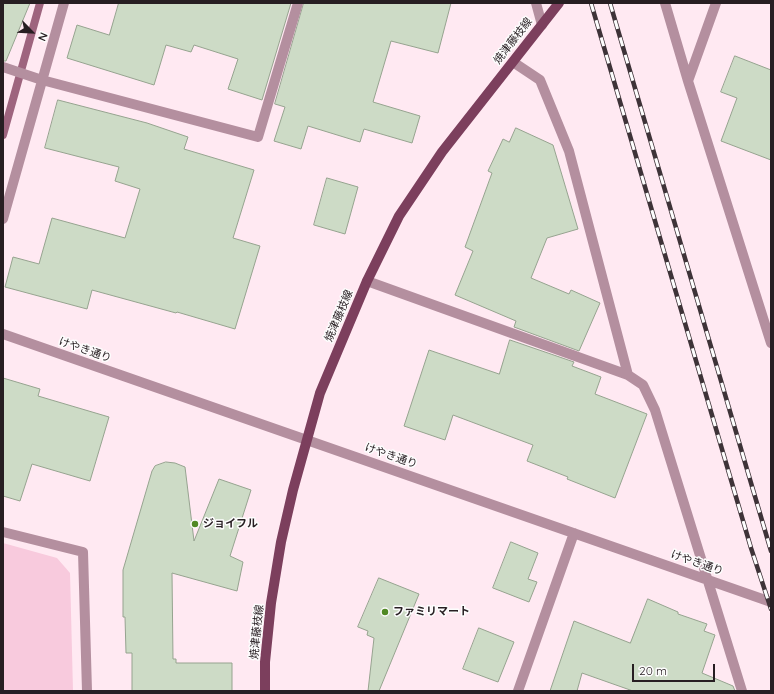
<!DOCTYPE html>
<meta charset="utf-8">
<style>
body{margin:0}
#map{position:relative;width:774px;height:694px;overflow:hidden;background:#ffe9f2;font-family:Quicksand,sans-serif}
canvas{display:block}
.frame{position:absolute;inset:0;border:4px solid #271e22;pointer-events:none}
.north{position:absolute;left:12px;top:12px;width:40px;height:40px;-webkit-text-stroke:3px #fdfdfd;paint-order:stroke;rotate:114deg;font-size:11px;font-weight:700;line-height:16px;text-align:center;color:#271e22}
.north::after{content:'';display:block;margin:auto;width:14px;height:18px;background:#271e22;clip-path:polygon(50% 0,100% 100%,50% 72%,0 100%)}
.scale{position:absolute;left:632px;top:664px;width:83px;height:18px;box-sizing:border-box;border:2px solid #271e22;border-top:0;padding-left:5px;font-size:12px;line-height:14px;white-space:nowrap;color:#271e22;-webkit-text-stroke:3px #fdfdfd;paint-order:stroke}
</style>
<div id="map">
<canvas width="774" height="694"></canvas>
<div class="frame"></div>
<div class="north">N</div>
<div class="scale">20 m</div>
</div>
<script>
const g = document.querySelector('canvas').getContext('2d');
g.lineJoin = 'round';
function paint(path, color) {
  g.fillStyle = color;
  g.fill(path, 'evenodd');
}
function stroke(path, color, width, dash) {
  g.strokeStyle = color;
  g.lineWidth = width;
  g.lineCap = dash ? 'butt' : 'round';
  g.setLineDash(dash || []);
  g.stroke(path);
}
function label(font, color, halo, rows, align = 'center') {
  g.font = font + ' Quicksand,"Noto Sans JP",sans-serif';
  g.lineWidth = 3;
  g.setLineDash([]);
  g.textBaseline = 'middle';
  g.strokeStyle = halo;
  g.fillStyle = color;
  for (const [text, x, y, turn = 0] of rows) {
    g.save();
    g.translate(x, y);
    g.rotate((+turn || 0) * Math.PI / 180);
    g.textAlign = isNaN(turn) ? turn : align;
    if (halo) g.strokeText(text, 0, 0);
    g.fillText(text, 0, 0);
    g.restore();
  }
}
const green = new Path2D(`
 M 3,543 L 57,558 L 70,573 L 73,691 L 3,691 Z`);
const stream = new Path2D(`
 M 3,135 L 40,3`);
const building = new Path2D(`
 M 3,3 L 30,3 L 6,61 L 3,61 Z
 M 119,3 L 291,3 L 262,100 L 228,89 L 238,59 L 194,45 L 191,52 L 166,45 L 154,85 L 67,58 L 77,25 L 109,35 Z
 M 304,3 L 451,3 L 438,53 L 391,41 L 373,102 L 420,116 L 412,143 L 364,129 L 360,142 L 308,126 L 301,149 L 274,141 L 285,107 L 275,104 Z
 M 735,56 L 771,70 L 771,160 L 721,141 L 737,98 L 721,92 Z
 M 58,100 L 147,123 L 188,137 L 184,149 L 254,170 L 233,238 L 260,246 L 235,329 L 177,312 L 176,313 L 92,290 L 87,309 L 5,287 L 13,257 L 39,264 L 52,218 L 125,238 L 140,189 L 115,181 L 119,167 L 45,148 Z
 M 516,128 L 553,145 L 578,229 L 547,238 L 531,278 L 569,294 L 571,290 L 600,303 L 579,351 L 514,327 L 516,321 L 455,295 L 473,251 L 465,247 L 492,173 L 488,171 L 503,139 L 509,142 Z
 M 327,178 L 358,187 L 345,234 L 314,225 Z
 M 510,340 L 574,362 L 572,366 L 601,377 L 595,394 L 647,414 L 615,498 L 567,479 L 568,477 L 527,461 L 533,445 L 453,415 L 445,440 L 404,426 L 429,350 L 499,374 Z
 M 3,378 L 40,389 L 38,396 L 109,417 L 90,481 L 32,464 L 20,501 L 3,496 Z
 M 166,462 L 175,463 L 185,467 L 194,541 L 219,479 L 251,490 L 230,556 L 243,562 L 237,591 L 172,573 L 173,659 L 176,659 L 176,663 L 232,663 L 232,691 L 132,691 L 132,653 L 126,653 L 125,617 L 123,617 L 123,570 L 152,471 L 155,466 Z
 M 511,542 L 538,553 L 528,579 L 537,582 L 529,602 L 493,588 Z
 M 379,578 L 419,594 L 379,691 L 368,691 L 374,638 L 367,635 L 368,631 L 358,627 Z
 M 648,599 L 678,612 L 678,614 L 707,624 L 704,631 L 715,635 L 702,673 L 733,686 L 735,691 L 633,691 L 582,673 L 577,691 L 550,691 L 574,621 L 630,643 Z
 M 479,628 L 514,642 L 498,682 L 463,669 Z`);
const minor = new Path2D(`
 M 536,3 L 542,25
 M 665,3 L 688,81 L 771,343
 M 513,62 L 540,80 L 569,151 L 628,375
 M 3,67 L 42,80 L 258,137 L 298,3
 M 688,81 L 716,3
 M 3,219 L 64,3
 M 367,281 L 628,375 L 643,385 L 655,410 L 742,691
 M 3,334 L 771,602
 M 3,532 L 83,552 L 87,691
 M 518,691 L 574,533`);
const major = new Path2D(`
 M 265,691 L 265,662 L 271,603 L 281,542 L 293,490 L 320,393 L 367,281 L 399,216 L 442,152 L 559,3`);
const rail = new Path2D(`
 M 591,3 L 751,548 L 771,609
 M 610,3 L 771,551`);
const markers = [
 [195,524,4,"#508924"],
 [385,612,4,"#508924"]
];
const streetNames = [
 ["焼津藤枝線",513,41,-52],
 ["焼津藤枝線",339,316,-67],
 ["けやき通り",85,350,19],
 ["けやき通り",391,456,19],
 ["けやき通り",697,563,19],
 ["焼津藤枝線",257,632,-84]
];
const poiNames = [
 ["ジョイフル",203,524],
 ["ファミリマート",393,612]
];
paint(green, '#f8cadd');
stroke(stream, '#9e647e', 8);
paint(building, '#cddbc6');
stroke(building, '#96a38f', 1);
stroke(minor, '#b48f9f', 10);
stroke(major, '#7c3f5d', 10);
stroke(rail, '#3e3338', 4.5);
stroke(rail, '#fdfdfd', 3, [9]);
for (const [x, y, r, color] of markers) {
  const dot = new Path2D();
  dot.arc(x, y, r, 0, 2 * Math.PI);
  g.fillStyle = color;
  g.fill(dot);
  stroke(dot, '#fdfdfd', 1.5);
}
label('11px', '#271e22', '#fdfdfd', streetNames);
label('bold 11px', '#271e22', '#fdfdfd', poiNames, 'left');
</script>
